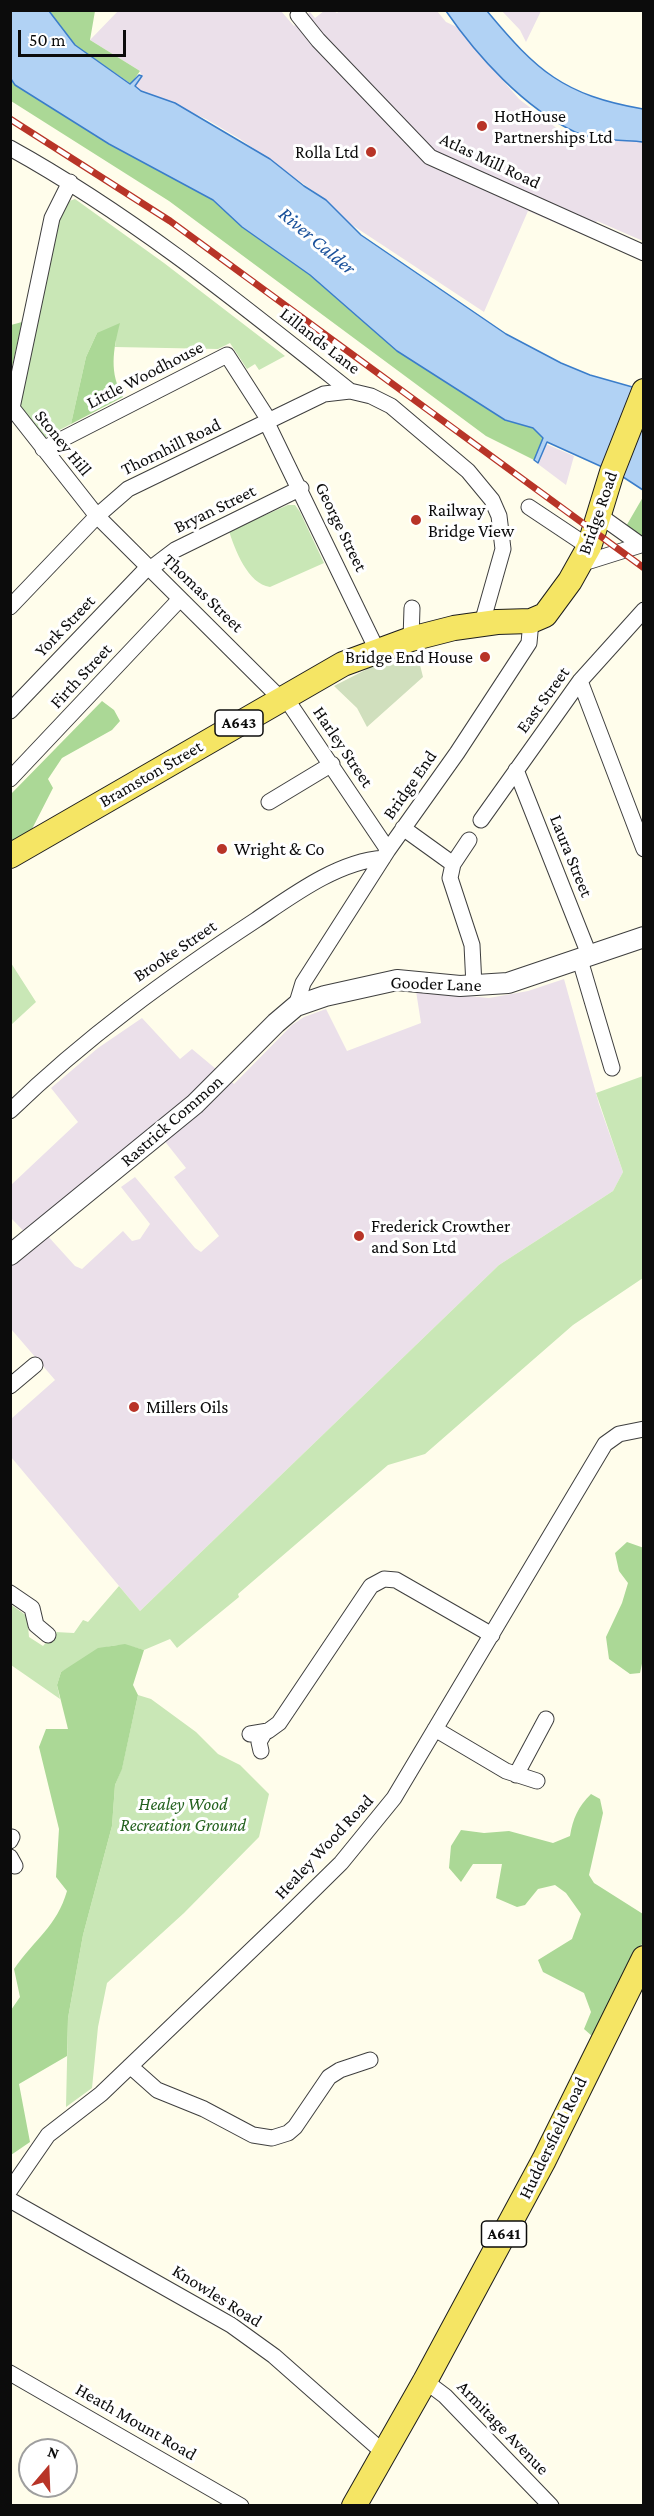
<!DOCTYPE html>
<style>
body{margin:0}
#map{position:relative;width:654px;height:2516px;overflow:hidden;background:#fffdeb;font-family:"Crimson Pro",serif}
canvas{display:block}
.frame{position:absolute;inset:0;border:12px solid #0c0c0c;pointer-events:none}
.north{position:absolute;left:18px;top:2438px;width:60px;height:60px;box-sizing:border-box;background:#fff;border:2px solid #9e9e9e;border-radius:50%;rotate:19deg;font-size:16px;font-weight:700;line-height:24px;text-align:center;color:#0c0c0c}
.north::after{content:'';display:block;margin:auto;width:21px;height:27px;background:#b83427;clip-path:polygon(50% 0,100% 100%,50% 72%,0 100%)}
.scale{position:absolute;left:18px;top:30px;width:108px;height:27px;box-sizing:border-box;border:3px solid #0c0c0c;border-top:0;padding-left:8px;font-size:18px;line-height:21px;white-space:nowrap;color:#0c0c0c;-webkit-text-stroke:4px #fff;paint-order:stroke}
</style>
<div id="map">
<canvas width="654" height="2516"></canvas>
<div class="frame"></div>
<div class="north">N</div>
<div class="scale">50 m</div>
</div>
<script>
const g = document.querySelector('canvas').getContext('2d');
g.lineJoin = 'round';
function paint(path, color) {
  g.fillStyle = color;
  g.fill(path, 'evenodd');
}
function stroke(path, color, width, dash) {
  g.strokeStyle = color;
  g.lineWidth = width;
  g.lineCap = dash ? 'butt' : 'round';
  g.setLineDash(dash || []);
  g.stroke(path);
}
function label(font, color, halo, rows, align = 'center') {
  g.font = font + ' "Crimson Pro",serif';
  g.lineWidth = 6;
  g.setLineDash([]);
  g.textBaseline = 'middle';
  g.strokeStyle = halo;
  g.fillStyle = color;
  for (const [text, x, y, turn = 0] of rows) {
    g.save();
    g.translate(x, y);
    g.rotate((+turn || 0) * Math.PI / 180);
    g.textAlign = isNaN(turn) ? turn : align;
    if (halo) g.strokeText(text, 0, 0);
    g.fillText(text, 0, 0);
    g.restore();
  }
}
const industrial = new Path2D(`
 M 340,10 L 437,11 L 446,22 L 457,27 L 519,99 L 559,130 L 643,142 L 643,241 L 597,221 L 588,237 L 528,211 L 484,312 L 349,223 L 326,200 L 240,139 L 206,119 L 141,91 L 135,86 L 142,77 L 140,71 L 90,40 L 118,11 L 281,11 L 294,26 L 310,12 L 315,18 L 324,11 L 334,11 L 337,13 Z
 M 502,11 L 541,11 L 526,42 L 520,30 Z
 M 546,444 L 574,456 L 566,485 L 538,464 Z
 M 564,979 L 599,1104 L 623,1172 L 613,1191 L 499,1265 L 140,1611 L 11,1457 L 11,1419 L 55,1380 L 11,1329 L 10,1265 L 35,1243 L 11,1218 L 11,1185 L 78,1122 L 51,1088 L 98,1048 L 142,1018 L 180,1059 L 192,1049 L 234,1084 L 292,1025 L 304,1017 L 326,1009 L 347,1051 L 421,1023 L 416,991 L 489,998 L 528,991 ZM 163,1139 L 186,1168 L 174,1177 L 219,1236 L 201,1252 L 195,1248 L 135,1177 L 121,1187 L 150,1224 L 140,1239 L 132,1241 L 123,1231 L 82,1269 L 75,1266 L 46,1234 Z`);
const green = new Path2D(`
 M 75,199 L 164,263 L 285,356 L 259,370 L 255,364 L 247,369 L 230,343 L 218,349 L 115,347 L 116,340 L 97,333 L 86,357 L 71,424 L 44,438 L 19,407 L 60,207 L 64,203 Z
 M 288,505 L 295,505 L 300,512 L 324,563 L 270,587 C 248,584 235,550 229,531 Z
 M 11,963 L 36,1002 L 11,1025 L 10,1025 Z
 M 643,1076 L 643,1278 L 573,1325 L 425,1454 L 388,1465 L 238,1594 L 239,1597 L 177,1648 L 170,1639 L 144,1650 C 103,1636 95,1655 61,1672 L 57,1685 L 60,1699 L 11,1665 L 10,1604 L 27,1616 L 29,1637 L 43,1646 L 55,1632 L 74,1633 L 83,1620 L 88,1622 L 119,1586 L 140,1611 L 499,1265 L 613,1191 L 623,1172 L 596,1093 Z
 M 138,1695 L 151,1699 L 196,1732 L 218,1754 L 240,1765 L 269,1794 L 259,1837 L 184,1913 L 107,1983 L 98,2027 L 92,2088 L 66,2107 L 68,2018 L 83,1935 L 112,1826 L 115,1785 L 122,1768 Z`);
const forest = new Path2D(`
 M 49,11 L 95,11 L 90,40 L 140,71 L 131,84 L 75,45 Z
 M 10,79 L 15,85 L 109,144 L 213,200 L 242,227 L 310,275 L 397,351 L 505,420 L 533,428 L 543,438 L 534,460 L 486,436 L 169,201 L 11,101 Z
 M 22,322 L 12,367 L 11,325 Z
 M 120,323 C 113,350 109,373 123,397 L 71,424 L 86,357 L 97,333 Z
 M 643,497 L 643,539 L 625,528 Z
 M 102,701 L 114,710 L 120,721 L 112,730 L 62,758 L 48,779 L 53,788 L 32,829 L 11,842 L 11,794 Z
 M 627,1542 L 644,1548 L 643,1659 L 640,1673 L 630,1674 L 609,1659 L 606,1637 L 622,1603 L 628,1583 L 619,1571 L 615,1553 Z
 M 125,1644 L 144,1650 L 133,1685 L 138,1695 L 122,1769 L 115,1785 L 112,1826 L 83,1935 L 68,2018 L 67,2056 L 19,2084 L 30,2142 L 11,2155 L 11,2010 L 20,1997 L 14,1969 C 34,1940 57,1926 67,1891 L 56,1877 L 59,1829 L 39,1747 L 46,1729 L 68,1729 L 57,1685 L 61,1672 L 98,1648 Z
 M 591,1794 L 600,1799 L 603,1813 L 589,1875 L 594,1883 L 643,1914 L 644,1940 L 597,2031 L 592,2036 L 584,2029 L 591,2012 L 584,1993 L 543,1972 L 538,1960 L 572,1939 L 581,1914 L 566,1893 L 555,1885 L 538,1889 L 525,1905 L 517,1907 L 496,1898 L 502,1864 L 473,1864 L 461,1882 L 449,1868 L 451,1846 L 461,1830 L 484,1833 L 509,1831 L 553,1843 L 570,1836 C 573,1818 578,1807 591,1794 Z`);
const cemetery = new Path2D(`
 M 417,653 L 423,677 L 367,727 L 357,708 L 334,686 L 377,664 Z`);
const water = new Path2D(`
 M 10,11 L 49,11 L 75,45 L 130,84 L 139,75 L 142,76 L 135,86 L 141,91 L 175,103 L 270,159 L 304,186 L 326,200 L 361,235 L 506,334 L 561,363 L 590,375 L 643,390 L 643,490 L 620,475 L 547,442 L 538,463 L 534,460 L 543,438 L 533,428 L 505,420 L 397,351 L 310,275 L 242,227 L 213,200 L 109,144 L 15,85 L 11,79 Z
 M 446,11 L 487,11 C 537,71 563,95 643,109 L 643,142 C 623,140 594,141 575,132 C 524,108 477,56 446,11 Z`);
const minor = new Path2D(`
 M 298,15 L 318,40 L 430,157 L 644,253
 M 10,148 C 133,216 241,304 350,391 L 371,396 L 391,406 L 468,471 L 492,500 L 499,516 L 503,549 L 482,623
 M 70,182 L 52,218 L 12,408 L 97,516 L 281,699
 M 267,423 L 377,650
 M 43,449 L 227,355 L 270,422
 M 529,507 L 589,547
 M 599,515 L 641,545
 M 582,561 L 590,561 L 644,544
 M 150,569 L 175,550 L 301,488
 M 10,607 L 97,516 L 128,489 L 324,394 L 350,391
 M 411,639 L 412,608
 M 580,681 L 644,849
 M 285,697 L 388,850
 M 10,711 L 148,567
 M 516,770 L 590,957
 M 10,779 L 180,599
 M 269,802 L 332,764
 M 481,820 L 580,681 L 644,610
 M 403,828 L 453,864
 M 469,840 L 453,864 L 450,878 L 472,945 L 474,986
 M 580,960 L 612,1068
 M 296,1006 L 303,983 L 388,850 L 457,753 L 529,643 L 531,621
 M 10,1111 C 85,1038 169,977 256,920 C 293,895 337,862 383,858
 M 10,1386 L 35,1365
 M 10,1593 L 32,1608 L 36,1625 L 48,1635
 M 435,1729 L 506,1771 L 537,1781
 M 250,1734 L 268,1731 L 279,1723 L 371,1586 L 384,1579 L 396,1580 L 492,1635
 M 261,1751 L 259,1742 L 265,1732
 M 516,1775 L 546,1719
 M 10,1841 L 12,1837
 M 10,1857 L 15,1866
 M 130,2066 L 157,2090 L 204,2109 L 253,2135 L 272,2138 L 288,2133 L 295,2127 L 329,2077 L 340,2070 L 370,2060
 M 10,2190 L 48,2135 L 101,2094 L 287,1916 L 341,1863 L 394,1798 L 605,1444 L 619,1434 L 644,1429
 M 10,2200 L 231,2325 L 274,2356 L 384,2453
 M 10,2373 L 241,2506
 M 425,2381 L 445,2396 L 551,2506`);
const tertiary = new Path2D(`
 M 10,1255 L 195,1104 L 276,1023 L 296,1006 L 325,996 L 397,980 L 460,986 L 508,983 L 644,937`);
const primary = new Path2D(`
 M 10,856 L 343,664 L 411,639 L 454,628 L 497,622 L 531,621 L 545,615 L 570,581 L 589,547 L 612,472 L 644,391
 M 354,2506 L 425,2381 L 544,2160 L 644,1958`);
const rail = new Path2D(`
 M 10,119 L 170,221 L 644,568`);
const markers = [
 [482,126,6,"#b83427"],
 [371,152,6,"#b83427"],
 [416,520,6,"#b83427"],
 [485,657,6,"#b83427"],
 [222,849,6,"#b83427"],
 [359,1236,6,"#b83427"],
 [134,1407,6,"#b83427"]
];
const shields = [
 [239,723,48],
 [504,2234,45]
];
const shieldNames = [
 ["A643",239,723],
 ["A641",504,2234]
];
const poiNames = [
 ["HotHouse",494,116],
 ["Partnerships Ltd",494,137],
 ["Rolla Ltd",359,152,"right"],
 ["Railway",428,510],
 ["Bridge View",428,531],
 ["Bridge End House",473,657,"right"],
 ["Wright & Co",234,849],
 ["Frederick Crowther",371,1226],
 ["and Son Ltd",371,1247],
 ["Millers Oils",146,1407]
];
const streetNames = [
 ["Atlas Mill Road",490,161,25],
 ["Lillands Lane",320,341,38],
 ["Little Woodhouse",145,375,-27],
 ["Stoney Hill",63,443,51],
 ["Thornhill Road",171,447,-26],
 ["Bryan Street",215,509,-26],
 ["Bridge Road",598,513,-71],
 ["George Street",341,527,64],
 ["Thomas Street",203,593,44],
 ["York Street",65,626,-46],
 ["Firth Street",81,676,-47],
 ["East Street",543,700,-54],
 ["Harley Street",343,747,56],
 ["Bramston Street",151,774,-30],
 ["Bridge End",410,785,-55],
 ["Laura Street",571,856,68],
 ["Brooke Street",175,951,-34],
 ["Gooder Lane",436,984,2],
 ["Rastrick Common",172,1121,-41],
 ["Healey Wood Road",324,1847,-47],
 ["Huddersfield Road",553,2138,-64],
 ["Knowles Road",217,2296,32],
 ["Heath Mount Road",136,2422,30],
 ["Armitage Avenue",503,2428,46]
];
const parkNames = [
 ["Healey Wood",183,1804],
 ["Recreation Ground",183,1825]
];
const waterNames = [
 ["River Calder",317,241,40]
];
paint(industrial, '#ebe0ea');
paint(green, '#c9e7b6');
paint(forest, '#abd896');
paint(cemetery, '#d0dfbd');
paint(water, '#b1d2f4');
stroke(water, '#3a7dca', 1.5);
stroke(minor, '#3f3f3f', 17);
stroke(tertiary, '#3f3f3f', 22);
stroke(primary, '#1d1d1d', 26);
stroke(minor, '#fff', 15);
stroke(tertiary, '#fff', 20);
stroke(primary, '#f5e564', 24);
stroke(rail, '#b83427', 7);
stroke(rail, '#fff', 4.5, [14]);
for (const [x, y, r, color] of markers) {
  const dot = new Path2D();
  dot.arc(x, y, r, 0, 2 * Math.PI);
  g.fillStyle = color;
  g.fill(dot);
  stroke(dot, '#fff', 2);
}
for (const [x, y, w] of shields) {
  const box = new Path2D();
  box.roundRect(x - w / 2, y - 13, w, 26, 4.5);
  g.fillStyle = '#fff';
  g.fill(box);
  stroke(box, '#0c0c0c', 1.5);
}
label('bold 16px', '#0c0c0c', null, shieldNames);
label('18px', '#0c0c0c', '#fff', poiNames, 'left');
label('18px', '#0c0c0c', '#fff', streetNames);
label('italic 18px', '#23611e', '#fff', parkNames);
label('italic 20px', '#19509a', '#fff', waterNames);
</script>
